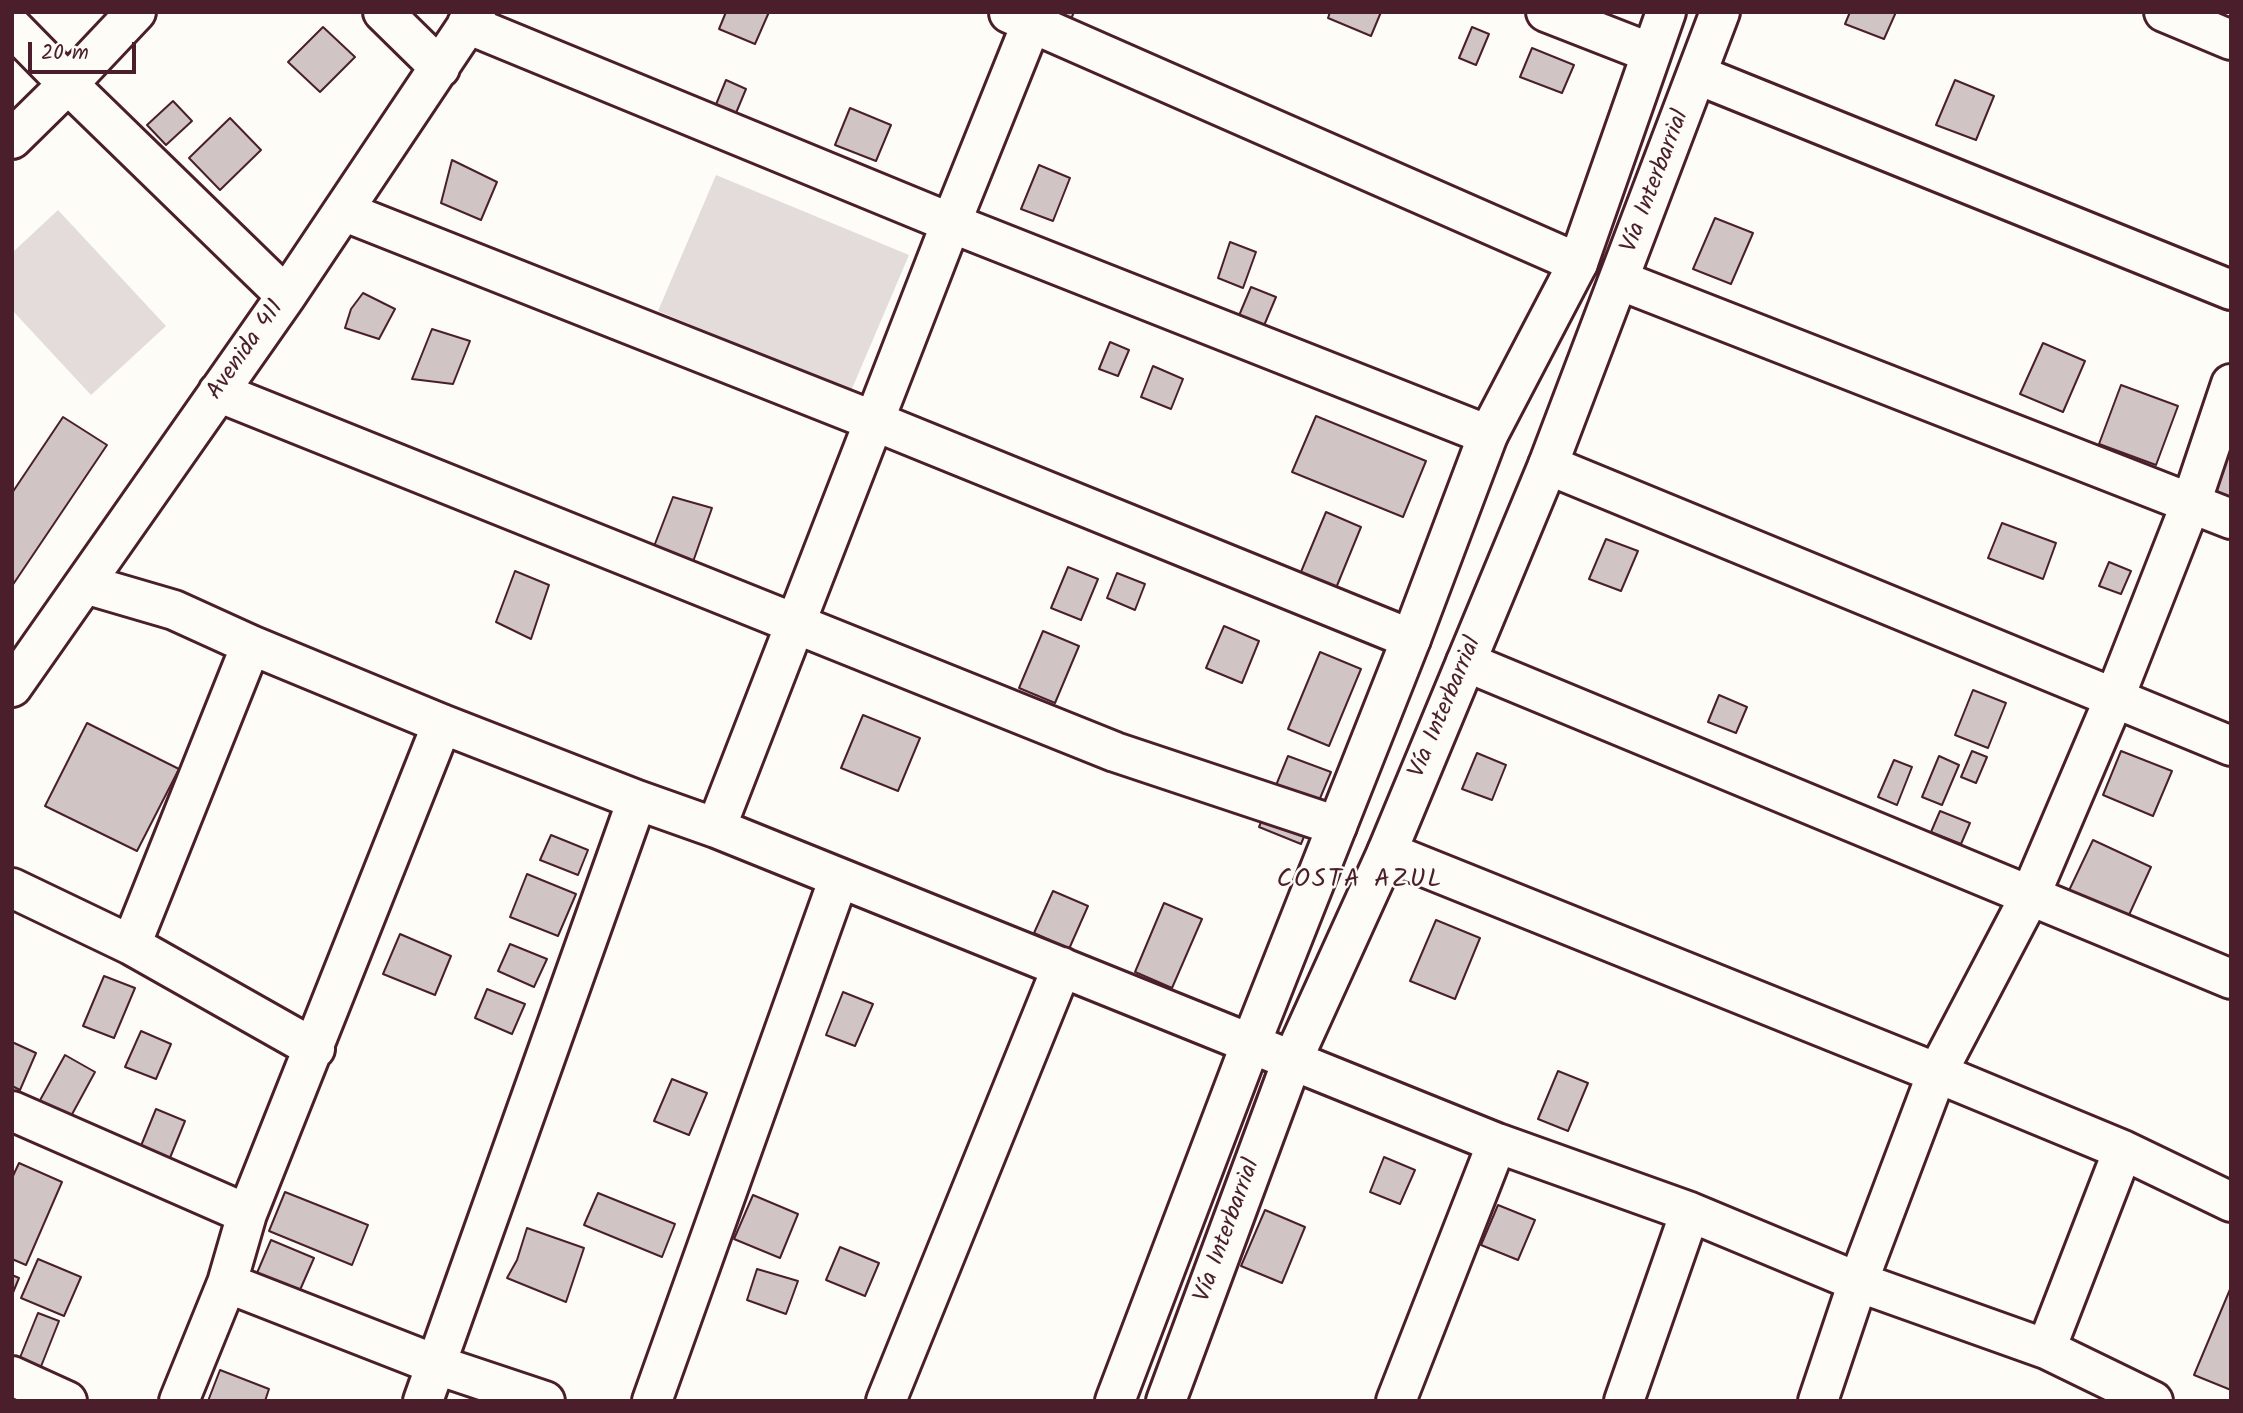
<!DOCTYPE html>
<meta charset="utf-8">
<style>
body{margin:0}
#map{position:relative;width:2243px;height:1413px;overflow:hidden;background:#fdfcf7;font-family:Kalam,sans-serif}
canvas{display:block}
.frame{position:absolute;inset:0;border:14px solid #4a1f2b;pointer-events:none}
.scale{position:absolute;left:28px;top:42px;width:108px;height:32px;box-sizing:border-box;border:4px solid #4a1f2b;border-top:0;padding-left:9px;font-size:21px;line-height:24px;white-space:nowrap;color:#4a1f2b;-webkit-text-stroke:5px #fdfcf7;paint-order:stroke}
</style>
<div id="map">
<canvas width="2243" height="1413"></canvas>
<div class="frame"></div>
<div class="scale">20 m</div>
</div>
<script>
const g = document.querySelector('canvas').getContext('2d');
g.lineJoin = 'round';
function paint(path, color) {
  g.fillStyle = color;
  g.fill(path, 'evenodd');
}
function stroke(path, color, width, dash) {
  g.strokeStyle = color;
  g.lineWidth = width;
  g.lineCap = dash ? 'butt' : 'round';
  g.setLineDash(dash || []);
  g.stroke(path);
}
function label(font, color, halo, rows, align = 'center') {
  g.font = font + ' Kalam,sans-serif';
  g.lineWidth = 5;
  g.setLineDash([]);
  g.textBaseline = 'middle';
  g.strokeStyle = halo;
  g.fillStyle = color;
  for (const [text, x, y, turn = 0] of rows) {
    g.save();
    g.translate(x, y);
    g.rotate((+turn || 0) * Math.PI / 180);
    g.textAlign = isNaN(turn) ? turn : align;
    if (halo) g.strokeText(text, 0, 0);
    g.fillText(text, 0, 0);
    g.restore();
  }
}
const green = new Path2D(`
 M 716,175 L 909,255 L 851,391 L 658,311 Z
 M 58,210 L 166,326 L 91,395 L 12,310 L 12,253 Z`);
const building = new Path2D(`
 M 726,12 L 769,12 L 755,44 L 719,29 Z
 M 1039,12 L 1074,12 L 1068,26 Z
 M 1330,12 L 1381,12 L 1371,36 L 1328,18 Z
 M 1850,12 L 1896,12 L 1884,39 L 1845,24 Z
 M 323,27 L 355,57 L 320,92 L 288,62 Z
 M 1472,27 L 1489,34 L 1476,65 L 1459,58 Z
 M 1532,48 L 1574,65 L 1562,93 L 1520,77 Z
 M 726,80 L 746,89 L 726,137 L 706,129 Z
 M 1955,80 L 1994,96 L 1976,140 L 1936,125 Z
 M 173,101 L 192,121 L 166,145 L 147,125 Z
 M 850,108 L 891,125 L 876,161 L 835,145 Z
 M 230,118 L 261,150 L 220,190 L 189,158 Z
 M 452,160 L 497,182 L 481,220 L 441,203 Z
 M 1039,165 L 1070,178 L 1053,221 L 1021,209 Z
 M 1715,218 L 1753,233 L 1731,284 L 1693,269 Z
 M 1230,242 L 1256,252 L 1243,288 L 1218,278 Z
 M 1251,287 L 1276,297 L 1255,347 L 1230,337 Z
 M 363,293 L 395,309 L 379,339 L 345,328 L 351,309 Z
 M 432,329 L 470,341 L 453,384 L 412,379 Z
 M 1110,342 L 1129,350 L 1118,376 L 1099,369 Z
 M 2043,343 L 2085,361 L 2063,412 L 2020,394 Z
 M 1153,366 L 1183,379 L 1171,409 L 1141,397 Z
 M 2121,385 L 2178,406 L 2156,465 L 2099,444 Z
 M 1316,416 L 1426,461 L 1403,517 L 1292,472 Z
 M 2231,416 L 2231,509 L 2202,499 Z
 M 63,417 L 107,445 L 12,586 L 12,493 Z
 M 673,497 L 712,508 L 688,576 L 648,562 Z
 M 1326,512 L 1361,527 L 1334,593 L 1298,579 Z
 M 2002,523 L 2056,543 L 2043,579 L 1988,558 Z
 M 1606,539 L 1638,551 L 1621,591 L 1589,579 Z
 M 2109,562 L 2131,571 L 2121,594 L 2099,586 Z
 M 1068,567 L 1098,579 L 1081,620 L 1051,608 Z
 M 515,571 L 549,585 L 531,639 L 496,622 Z
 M 1117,573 L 1145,584 L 1135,610 L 1107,598 Z
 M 1224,626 L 1259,641 L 1242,683 L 1206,668 Z
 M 1043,631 L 1079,646 L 1055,703 L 1019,688 Z
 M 1320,652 L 1361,669 L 1329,746 L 1288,729 Z
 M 1973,690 L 2006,703 L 1988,748 L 1955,735 Z
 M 1719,695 L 1747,707 L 1736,733 L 1708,722 Z
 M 863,715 L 920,738 L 898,791 L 841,768 Z
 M 87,723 L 179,769 L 137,851 L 45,806 Z
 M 1972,751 L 1987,757 L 1976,783 L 1961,777 Z
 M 2121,751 L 2172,771 L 2153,816 L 2103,795 Z
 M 1477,753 L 1506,765 L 1492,800 L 1462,789 Z
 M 1288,756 L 1331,772 L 1301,844 L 1259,827 Z
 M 1939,756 L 1959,765 L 1942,805 L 1922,797 Z
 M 1894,760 L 1912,767 L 1897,805 L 1878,797 Z
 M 1940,811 L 1970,823 L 1961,844 L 1931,832 Z
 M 551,835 L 588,850 L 578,875 L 540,860 Z
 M 2093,840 L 2151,867 L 2123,928 L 2064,901 Z
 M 527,874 L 576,894 L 558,936 L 510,917 Z
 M 1053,891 L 1088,906 L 1069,949 L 1034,933 Z
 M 1164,903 L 1202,919 L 1172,988 L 1135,972 Z
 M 1436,920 L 1480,938 L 1455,999 L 1410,981 Z
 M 400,934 L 451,956 L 435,995 L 383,974 Z
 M 510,944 L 547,959 L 534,987 L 498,971 Z
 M 104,976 L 135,988 L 114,1038 L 83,1026 Z
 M 487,989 L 525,1004 L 512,1034 L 475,1018 Z
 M 843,992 L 873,1004 L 855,1046 L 826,1035 Z
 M 141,1031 L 171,1044 L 156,1079 L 125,1067 Z
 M 12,1042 L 36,1053 L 20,1090 L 12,1086 Z
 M 65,1055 L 95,1072 L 70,1118 L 39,1102 Z
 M 1558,1071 L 1588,1083 L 1568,1131 L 1538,1119 Z
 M 672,1079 L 707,1093 L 689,1135 L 654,1121 Z
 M 156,1109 L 185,1121 L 165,1170 L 136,1158 Z
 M 1384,1157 L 1415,1170 L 1400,1204 L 1370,1192 Z
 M 19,1163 L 62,1182 L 26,1265 L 12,1259 L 12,1178 Z
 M 285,1192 L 368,1225 L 352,1265 L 269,1231 Z
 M 598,1193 L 675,1224 L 662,1257 L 584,1225 Z
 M 753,1195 L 798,1214 L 780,1258 L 734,1239 Z
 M 1498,1205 L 1535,1220 L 1518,1260 L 1481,1245 Z
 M 1265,1210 L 1305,1227 L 1282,1283 L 1241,1266 Z
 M 527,1228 L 584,1248 L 566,1302 L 507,1278 L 517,1260 Z
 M 271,1240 L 314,1258 L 300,1290 L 257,1273 Z
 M 840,1247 L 879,1263 L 865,1296 L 826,1280 Z
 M 38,1259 L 81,1277 L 64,1316 L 21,1298 Z
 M 757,1269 L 798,1281 L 786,1314 L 747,1300 Z
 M 12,1275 L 19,1278 L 12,1295 Z
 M 2231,1287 L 2231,1390 L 2194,1375 Z
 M 38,1313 L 59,1321 L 40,1369 L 19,1360 Z
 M 220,1370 L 269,1389 L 265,1401 L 208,1401 Z`);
const minor = new Path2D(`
 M 383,12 L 440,68
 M 1546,12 L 1651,53
 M 2164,12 L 2231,40
 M 1009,13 L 1578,263
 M 467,24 L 951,223 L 1488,435
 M 12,27 L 68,84 L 286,296
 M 1698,75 L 2231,290
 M 12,139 L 68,84 L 136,12
 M 343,211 L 874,421 L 1411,639
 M 1619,280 L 2231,519
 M 218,392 L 1115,752 L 1337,826
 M 1548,465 L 2231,746
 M 85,584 L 174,610 L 251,645 L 442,724 L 637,800 L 716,828 L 1497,1143 L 1690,1212 L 1858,1282 L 2046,1349 L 2153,1401
 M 1466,662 L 2231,979
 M 12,687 L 286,296 L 476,12
 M 716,828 L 951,223 L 1036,12
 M 1387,852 L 1937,1073 L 2123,1150 L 2231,1202
 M 12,888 L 131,945 L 315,1049
 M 131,945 L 251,645
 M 12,1111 L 247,1214
 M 227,1283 L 437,1365 L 545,1401
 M 2046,1349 L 2123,1150
 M 12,1376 L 67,1401
 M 179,1401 L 227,1283 L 247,1214 L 442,724
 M 423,1401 L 637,800
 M 652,1401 L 839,878
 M 886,1401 L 1062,967
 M 1396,1401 L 1497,1143
 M 1624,1401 L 1690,1212
 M 1818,1401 L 1858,1282 L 1937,1073 L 2030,896 L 2114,699 L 2191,503 L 2231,384`);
const major = new Path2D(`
 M 1115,1401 L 1251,1043 L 1411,639 L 1488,435 L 1578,263 L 1666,12
 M 1166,1401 L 1292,1061 L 1387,852 L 1548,465 L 1720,12`);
const streetNames = [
 ["Vía Interbarrial",1657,182,-69],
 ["Avenida 411",247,351,-55],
 ["Vía Interbarrial",1447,708,-67],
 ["Vía Interbarrial",1229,1231,-70]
];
const neighbourhoodNames = [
 ["COSTA AZUL",1360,882]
];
paint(green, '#e3dcda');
paint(building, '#d0c5c4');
stroke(building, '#4a1f2b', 2);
stroke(minor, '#4a1f2b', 44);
stroke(major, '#4a1f2b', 44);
stroke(minor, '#fdfcf7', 38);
stroke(major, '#fdfcf7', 38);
label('24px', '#4a1f2b', '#fdfcf7', streetNames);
g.letterSpacing = '2px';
label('26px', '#4a1f2b', '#fdfcf7', neighbourhoodNames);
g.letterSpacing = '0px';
</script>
